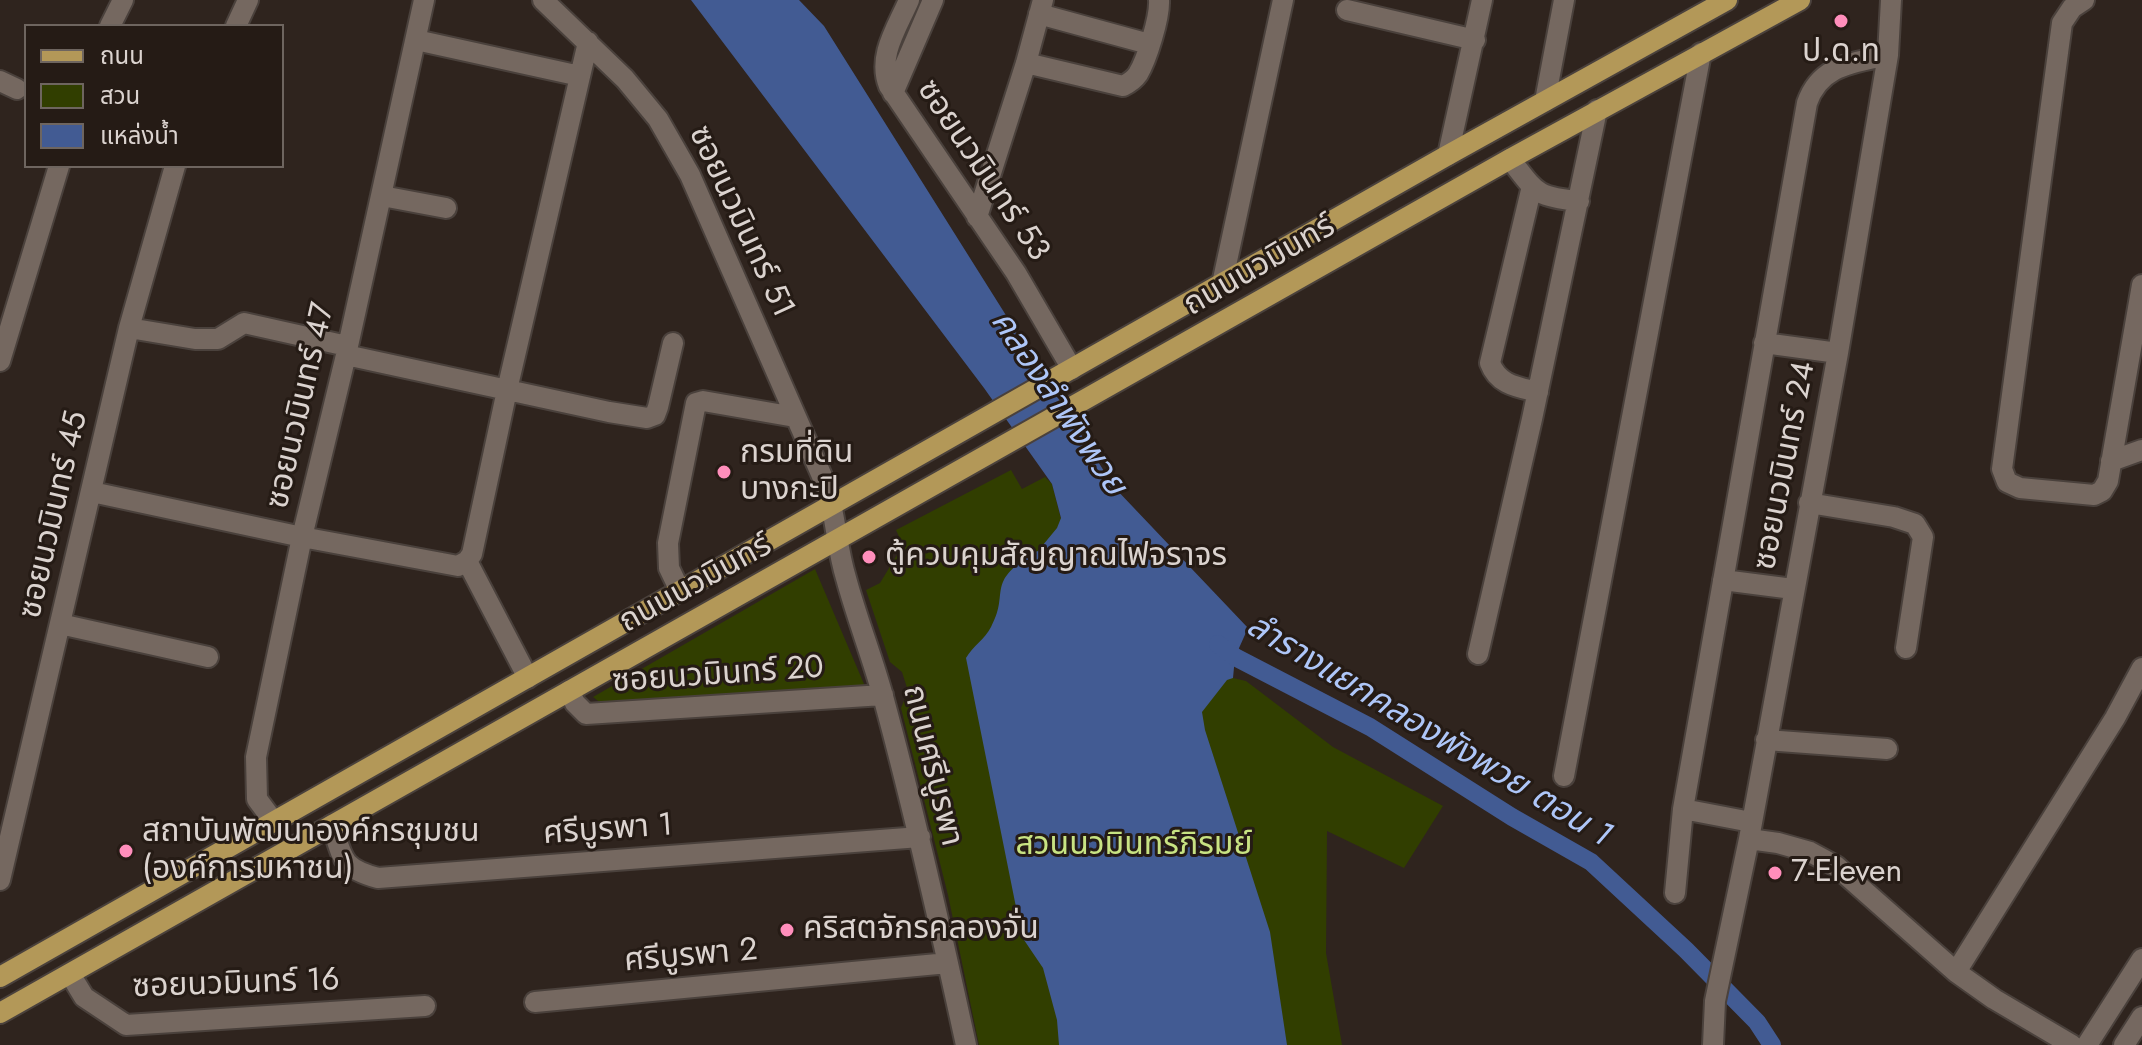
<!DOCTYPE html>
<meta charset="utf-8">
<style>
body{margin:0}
#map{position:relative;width:2142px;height:1045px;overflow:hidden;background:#2f241e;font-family:Jost,"Noto Sans Thai",sans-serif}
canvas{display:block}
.legend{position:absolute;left:24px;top:24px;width:260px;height:144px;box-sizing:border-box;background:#251b15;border:2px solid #6e655f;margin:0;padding:10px 14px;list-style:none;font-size:24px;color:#dbd3cf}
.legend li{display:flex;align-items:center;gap:16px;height:40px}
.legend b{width:40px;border:2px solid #6e655f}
</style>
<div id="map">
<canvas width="2142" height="1045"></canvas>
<ul class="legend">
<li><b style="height:10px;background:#b39858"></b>ถนน</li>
<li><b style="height:22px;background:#313e00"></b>สวน</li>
<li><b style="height:22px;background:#425b93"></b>แหล่งน้ำ</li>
</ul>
</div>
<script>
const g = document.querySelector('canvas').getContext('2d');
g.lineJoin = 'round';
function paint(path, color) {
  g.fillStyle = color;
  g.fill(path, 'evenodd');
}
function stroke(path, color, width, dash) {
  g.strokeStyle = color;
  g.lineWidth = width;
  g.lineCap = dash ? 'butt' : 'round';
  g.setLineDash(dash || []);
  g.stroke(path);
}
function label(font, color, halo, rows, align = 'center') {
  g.font = font + ' Jost,"Noto Sans Thai",sans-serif';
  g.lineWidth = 6;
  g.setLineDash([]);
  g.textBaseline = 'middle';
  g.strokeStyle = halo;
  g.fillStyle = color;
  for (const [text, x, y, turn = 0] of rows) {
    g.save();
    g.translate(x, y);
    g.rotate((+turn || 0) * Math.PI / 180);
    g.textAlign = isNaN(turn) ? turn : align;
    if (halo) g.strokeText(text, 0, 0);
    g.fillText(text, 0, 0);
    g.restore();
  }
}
const green = new Path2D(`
 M 1011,470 L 1022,489 L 1045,477 L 1052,484 L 1061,519 L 1233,678 L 1246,681 L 1333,747 L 1443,806 L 1404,868 L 1327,831 L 1326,953 L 1342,1045 L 979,1045 L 948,895 L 901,708 L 908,691 L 902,672 L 890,662 L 866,590 L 880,583 L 897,555 L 905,550 L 896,530 Z
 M 815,569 L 867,691 L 606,707 L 593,697 Z`);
const water = new Path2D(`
 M 691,0 L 799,0 L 824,26 L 1114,487 L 1248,628 L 1235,657 L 1233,678 L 1227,680 L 1202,712 L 1205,730 L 1270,932 L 1287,1045 L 1059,1045 L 1057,1020 L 1043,968 L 1022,937 L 966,658 C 973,646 985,639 991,627 C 1009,594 988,586 1023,560 L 1021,557 L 1038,551 L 1057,528 L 1061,518 L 1052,484 L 984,388 Z`);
const canal = new Path2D(`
 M 1218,644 L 1235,657 L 1370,727 L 1512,817 L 1591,862 L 1686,950 L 1757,1022 L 1772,1045`);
const minor = new Path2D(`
 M 543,0 L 625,79 L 658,119 L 690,175 L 825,483 C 836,513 836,546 846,578 C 857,619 873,659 884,700 C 915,814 941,930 966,1045
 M 909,0 C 897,28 877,56 889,86 L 1016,273 L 1072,369
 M 2084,0 L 2072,8 L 2062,23 L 2002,469 L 2007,482 L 2020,488 L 2094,495 L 2102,491 L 2108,481 L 2142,285
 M 1347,10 L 1475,40
 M 1039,14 L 1149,44
 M 110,26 L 123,0
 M 236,26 L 248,0
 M 416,40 L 580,76
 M 1026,63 L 1123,86 C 1129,83 1134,80 1138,74 C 1147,59 1160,17 1159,0
 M 0,81 L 17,89
 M 893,93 L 933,0
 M 1545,101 L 1564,0
 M 1448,155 L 1482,0
 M 1510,159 C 1536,192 1535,197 1579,201
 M 1532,186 L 1490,363 C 1498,385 1518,387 1538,392
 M 382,196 L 446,208
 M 977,217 L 1026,63 L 1043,0
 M 1222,284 L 1283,0
 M 129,328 L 195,339 L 218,339 L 244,323 L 347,346
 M 1764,343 L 1838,353
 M 346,355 L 609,412 L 647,418 L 655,415 L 658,407 L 673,343
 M 0,361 L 59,166
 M 2111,461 L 2142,450
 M 92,492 L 302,537 L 458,566 L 467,561 L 472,554 L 507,390 L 588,42
 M 1809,503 L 1894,517 L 1915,524 L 1923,537 L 1906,648
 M 467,561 L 528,678
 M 1723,580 L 1793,589
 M 680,591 L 669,568 L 668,543 L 696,403 L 703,401 L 795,417
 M 60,624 L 208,657
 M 1478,654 L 1532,419 L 1597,110
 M 569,691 L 575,703 L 586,714 L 883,695
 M 1766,740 L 1887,749
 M 1564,776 L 1701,53
 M 1683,809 L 1751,822
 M 274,822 L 257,799 L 256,757 L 302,537 L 346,355 L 424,0
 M 332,825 C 343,859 341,868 378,878 L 920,837
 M 1749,839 L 1778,843 L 1810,852 L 1836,866 L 1956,972 L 1994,999 L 2072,1045
 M 0,880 L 129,328 L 175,166
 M 1675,893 L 1683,809 L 1807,103 C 1820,65 1853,63 1888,55
 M 1956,972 L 2115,718 L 2142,668
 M 70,974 L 84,997 L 126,1025 L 425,1006
 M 535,1002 L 948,963
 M 1713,1045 L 1715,1001 L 1749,839 L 1838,353 L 1888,55 L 1891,0
 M 2087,1045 L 2142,959
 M 2124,1045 L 2142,1017`);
const major = new Path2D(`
 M 0,977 L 1448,155 L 1727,0
 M 0,1013 L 1510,159 L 1800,0`);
const markers = [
 [1841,21,8,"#ff8ebb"],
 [724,472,8,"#ff8ebb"],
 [869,557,8,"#ff8ebb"],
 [126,851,8,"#ff8ebb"],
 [1775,873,8,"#ff8ebb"],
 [787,930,8,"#ff8ebb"]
];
const poiNames = [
 ["ป.ด.ท",1841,53,"center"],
 ["กรมที่ดิน",740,454],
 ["บางกะปิ",740,491],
 ["ตู้ควบคุมสัญญาณไฟจราจร",885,557],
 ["สถาบันพัฒนาองค์กรชุมชน",142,833],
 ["(องค์การมหาชน)",142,870],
 ["7-Eleven",1791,873],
 ["คริสตจักรคลองจั่น",803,930]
];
const streetNames = [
 ["ซอยนวมินทร์ 53",982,171,56],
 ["ซอยนวมินทร์ 51",740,222,65],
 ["ถนนนวมินทร์",1260,267,-30],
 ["ซอยนวมินทร์ 47",302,406,-77],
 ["ซอยนวมินทร์ 24",1786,466,-79],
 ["ซอยนวมินทร์ 45",55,515,-77],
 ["ถนนนวมินทร์",696,585,-29],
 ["ซอยนวมินทร์ 20",718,676,-4],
 ["ถนนศรีบูรพา",931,766,76],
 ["ศรีบูรพา 1",608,831,-4],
 ["ศรีบูรพา 2",691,957,-5],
 ["ซอยนวมินทร์ 16",236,985,-2]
];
const parkNames = [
 ["สวนนวมินทร์ภิรมย์",1134,846]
];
const waterNames = [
 ["คลองลำพังพวย",1057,404,56],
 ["ลำรางแยกคลองพังพวย ตอน 1",1428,732,31]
];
paint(green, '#313e00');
paint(water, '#425b93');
stroke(canal, '#425b93', 18);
stroke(minor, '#4a413c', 24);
stroke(major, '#4a413c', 24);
stroke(minor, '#756860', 20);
stroke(major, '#b39858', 20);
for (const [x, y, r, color] of markers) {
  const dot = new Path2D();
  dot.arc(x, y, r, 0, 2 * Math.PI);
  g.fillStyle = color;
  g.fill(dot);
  stroke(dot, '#251b15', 3);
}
label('32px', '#dbd3cf', '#251b15', poiNames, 'left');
label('32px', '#dbd3cf', '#251b15', streetNames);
label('32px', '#c8e383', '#251b15', parkNames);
label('italic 34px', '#aec6f8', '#251b15', waterNames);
</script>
